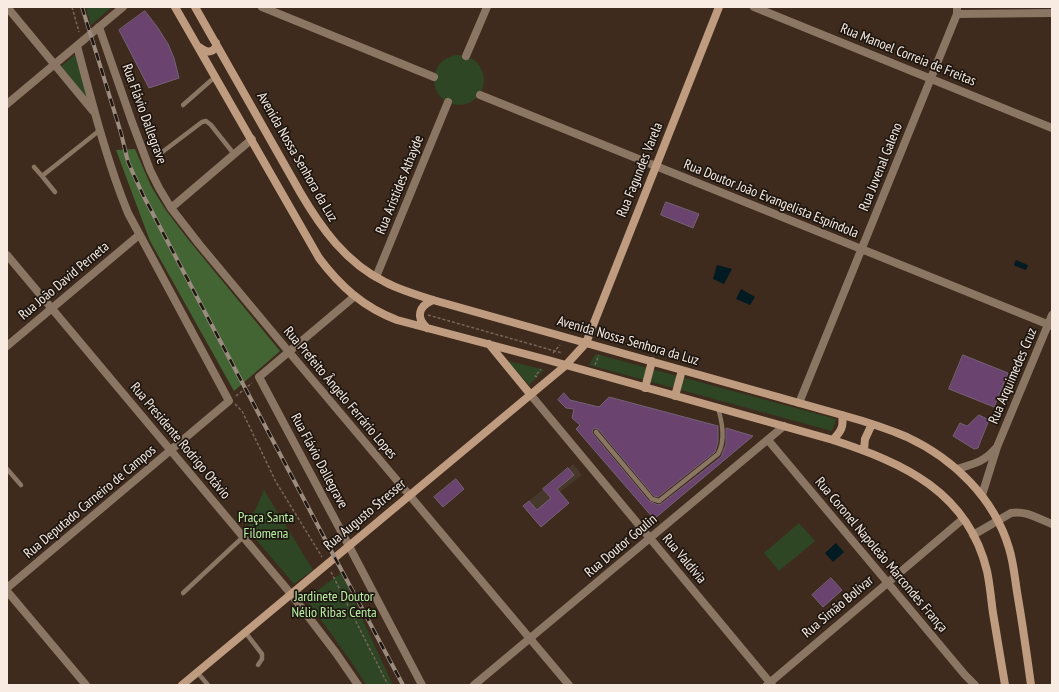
<!DOCTYPE html>
<meta charset="utf-8">
<style>
body{margin:0}
#map{position:relative;width:1059px;height:692px;overflow:hidden;background:#3e2b1d;font-family:"PT Sans Narrow",sans-serif}
canvas{display:block}
.frame{position:absolute;inset:0;border:8px solid #f8ebe2;pointer-events:none}
</style>
<div id="map">
<canvas width="1059" height="692"></canvas>
<div class="frame"></div>
</div>
<script>
const g = document.querySelector('canvas').getContext('2d');
g.lineJoin = 'round';
function paint(path, color) {
  g.fillStyle = color;
  g.fill(path, 'evenodd');
}
function stroke(path, color, width, dash) {
  g.strokeStyle = color;
  g.lineWidth = width;
  g.lineCap = dash ? 'butt' : 'round';
  g.setLineDash(dash || []);
  g.stroke(path);
}
function label(font, color, halo, rows, align = 'center') {
  g.font = font + ' "PT Sans Narrow",sans-serif';
  g.lineWidth = 3.5;
  g.setLineDash([]);
  g.textBaseline = 'middle';
  g.strokeStyle = halo;
  g.fillStyle = color;
  for (const [text, x, y, turn = 0] of rows) {
    g.save();
    g.translate(x, y);
    g.rotate((+turn || 0) * Math.PI / 180);
    g.textAlign = isNaN(turn) ? turn : align;
    if (halo) g.strokeText(text, 0, 0);
    g.fillText(text, 0, 0);
    g.restore();
  }
}
const industrial = new Path2D(`
 M 573,464 L 582,475 L 560,492 L 569,503 L 541,527 L 523,506 Z`);
const green = new Path2D(`
 M 86,7 L 112,7 L 91,25 Z
 M 76,54 L 89,101 L 60,67 Z
 M434 80a25 25 0 1 1 50 0a25 25 0 1 1-50 0Z
 M 596,354 L 836,419 L 832,431 L 589,365 L 594,356 Z
 M 508,361 L 541,369 L 544,370 L 529,385 Z
 M 264,490 L 313,570 L 294,584 L 247,529 Z
 M 799,523 L 815,541 L 779,571 L 764,553 Z
 M 341,573 L 393,685 L 366,685 L 355,667 L 306,599 Z`);
const forest = new Path2D(`
 M 135,149 L 151,186 L 165,209 L 187,238 L 280,351 L 234,391 L 150,241 L 116,150 Z`);
const water = new Path2D(`
 M 1016,260 L 1028,265 L 1026,270 L 1015,266 L 1014,264 Z
 M 717,265 L 732,269 L 724,284 L 713,279 Z
 M 741,289 L 755,297 L 750,305 L 736,299 Z
 M 836,543 L 844,552 L 833,562 L 825,553 Z`);
const building = new Path2D(`
 M 145,11 L 158,28 L 168,44 L 174,58 L 179,78 L 149,88 L 119,30 Z
 M 666,202 L 699,214 L 693,228 L 661,215 Z
 M 963,355 L 1008,373 L 994,407 L 949,389 Z
 M 564,393 L 570,400 L 599,407 L 609,397 L 718,426 L 718,442 L 715,452 L 658,497 L 654,496 L 599,430 L 596,428 L 593,429 L 592,432 L 593,434 L 649,501 L 658,505 L 661,504 L 721,457 L 726,444 L 726,428 L 753,436 L 654,519 L 576,429 L 580,425 L 572,418 L 574,409 L 566,408 L 558,400 Z
 M 979,415 L 989,420 L 979,445 L 978,448 L 974,449 L 953,436 L 960,423 L 967,426 Z
 M 568,468 L 574,475 L 557,489 L 569,503 L 541,527 L 523,506 L 529,501 L 537,510 L 551,498 L 543,489 Z
 M 456,479 L 464,489 L 443,507 L 434,497 Z
 M 831,578 L 842,590 L 823,607 L 812,595 Z`);
const path = new Path2D(`
 M 72,7 L 79,32
 M 428,315 L 562,353
 M 553,353 L 560,345
 M 595,365 L 599,355
 M 537,377 L 535,376 L 541,369
 M 236,396 L 252,383
 M 235,404 L 242,411 L 276,482 L 322,557
 M 331,572 L 388,685`);
const service = new Path2D(`
 M 183,105 L 216,76
 M 161,153 L 202,122 L 206,121 L 211,125 L 234,154
 M 34,167 L 42,176 L 100,130
 M 42,176 L 55,192
 M 596,432 L 652,499 L 659,501 L 718,454 C 726,440 722,422 718,408
 M 7,469 L 21,485
 M 183,593 L 243,537
 M 245,632 L 262,654 L 262,659 L 258,665
 M 197,672 L 208,685`);
const minor = new Path2D(`
 M 7,7 L 93,111
 M 262,7 L 434,77
 M 754,7 L 1052,128
 M 957,14 L 1052,13
 M 99,27 L 132,122 L 150,170 L 159,188 L 171,208 L 199,244 L 289,352 L 569,685
 M 466,56 L 487,7
 M 480,95 L 1052,326
 M 171,208 L 252,139
 M 7,255 L 291,594 L 336,653 L 358,685
 M 376,277 L 448,102
 M 355,296 L 259,377 L 349,546 L 422,685
 M 7,346 L 139,235
 M 530,394 L 772,685
 M 799,403 L 957,14 L 957,7
 M 768,440 L 965,675 L 975,685
 M 973,535 L 1011,513 C 1025,510 1039,519 1052,524
 M 7,588 L 229,401 L 128,213 C 106,159 92,102 77,46
 M 7,591 L 86,685
 M 474,685 L 784,426
 M 767,685 L 963,519`);
const tertiary = new Path2D(`
 M 7,104 L 123,7
 M 957,469 C 973,464 984,462 995,449
 M 982,495 L 997,447 L 1052,315`);
const secondary = new Path2D(`
 M 175,7 L 319,258 C 340,286 363,307 397,320 L 548,360 L 833,440 C 904,463 968,492 987,571 C 990,585 991,599 993,613 C 997,637 1001,661 1005,685
 M 195,7 L 300,192 C 321,228 346,263 385,282 C 400,290 417,295 433,300 L 842,415 C 864,421 886,428 907,437 C 954,459 994,498 1009,548 C 1014,564 1015,581 1018,598 C 1023,627 1027,656 1031,685
 M 199,47 C 206,52 211,54 216,47 L 216,43
 M 427,328 C 415,317 419,306 433,300
 M 489,344 L 530,394
 M 645,388 L 652,361
 M 675,396 L 682,370
 M 833,440 C 841,431 844,427 842,415
 M 864,450 L 865,439 L 872,424
 M 182,685 L 565,366 L 586,343 L 719,7`);
const rail = new Path2D(`
 M 82,7 L 121,133 L 128,162 L 143,195 L 335,558 L 403,685`);
const streetNames = [
 ["Rua Manoel Correia de Freitas",908,55,22],
 ["Rua Flávio Dallegrave",144,114,70],
 ["Avenida Nossa Senhora da Luz",297,157,60],
 ["Rua Juvenal Galeno",881,167,-68],
 ["Rua Fagundes Varela",640,170,-68],
 ["Rua Aristides Athaýde",400,185,-68],
 ["Rua Doutor João Evangelista Espíndola",771,199,22],
 ["Rua João David Perneta",64,281,-40],
 ["Avenida Nossa Senhora da Luz",628,341,16],
 ["Rua Arquimedes Cruz",1013,376,-67],
 ["Rua Prefeito Ângelo Ferrário Lopes",340,393,50],
 ["Rua Presidente Rodrigo Otávio",180,441,50],
 ["Rua Flávio Dallegrave",319,461,62],
 ["Rua Deputado Carneiro de Campos",90,502,-40],
 ["Rua Augusto Stresser",365,515,-40],
 ["Rua Doutor Goulin",621,546,-40],
 ["Rua Coronel Napoleão Marcondes França",881,555,50],
 ["Rua Valdívia",684,559,50],
 ["Rua Simão Bolívar",838,607,-40]
];
const parkNames = [
 ["Praça Santa",266,518],
 ["Filomena",266,534],
 ["Jardinete Doutor",334,597],
 ["Nélio Ribas Centa",334,613]
];
paint(industrial, '#47382c');
paint(green, '#2e4624');
paint(forest, '#436534');
paint(water, '#021a21');
paint(building, '#6b436f');
stroke(building, '#746275', 1);
stroke(path, '#77665a', 1.5, [3, 2]);
stroke(service, '#8b7563', 4.5);
stroke(minor, '#8b7563', 8);
stroke(tertiary, '#8b7563', 8);
stroke(secondary, '#bf9c7f', 8);
stroke(rail, '#9c8c80', 4);
stroke(rail, '#1e1610', 2.5, [8]);
label('14px', '#f8ebe2', '#1e1610', streetNames);
label('14px', '#bcf2a6', '#1e1610', parkNames);
</script>
